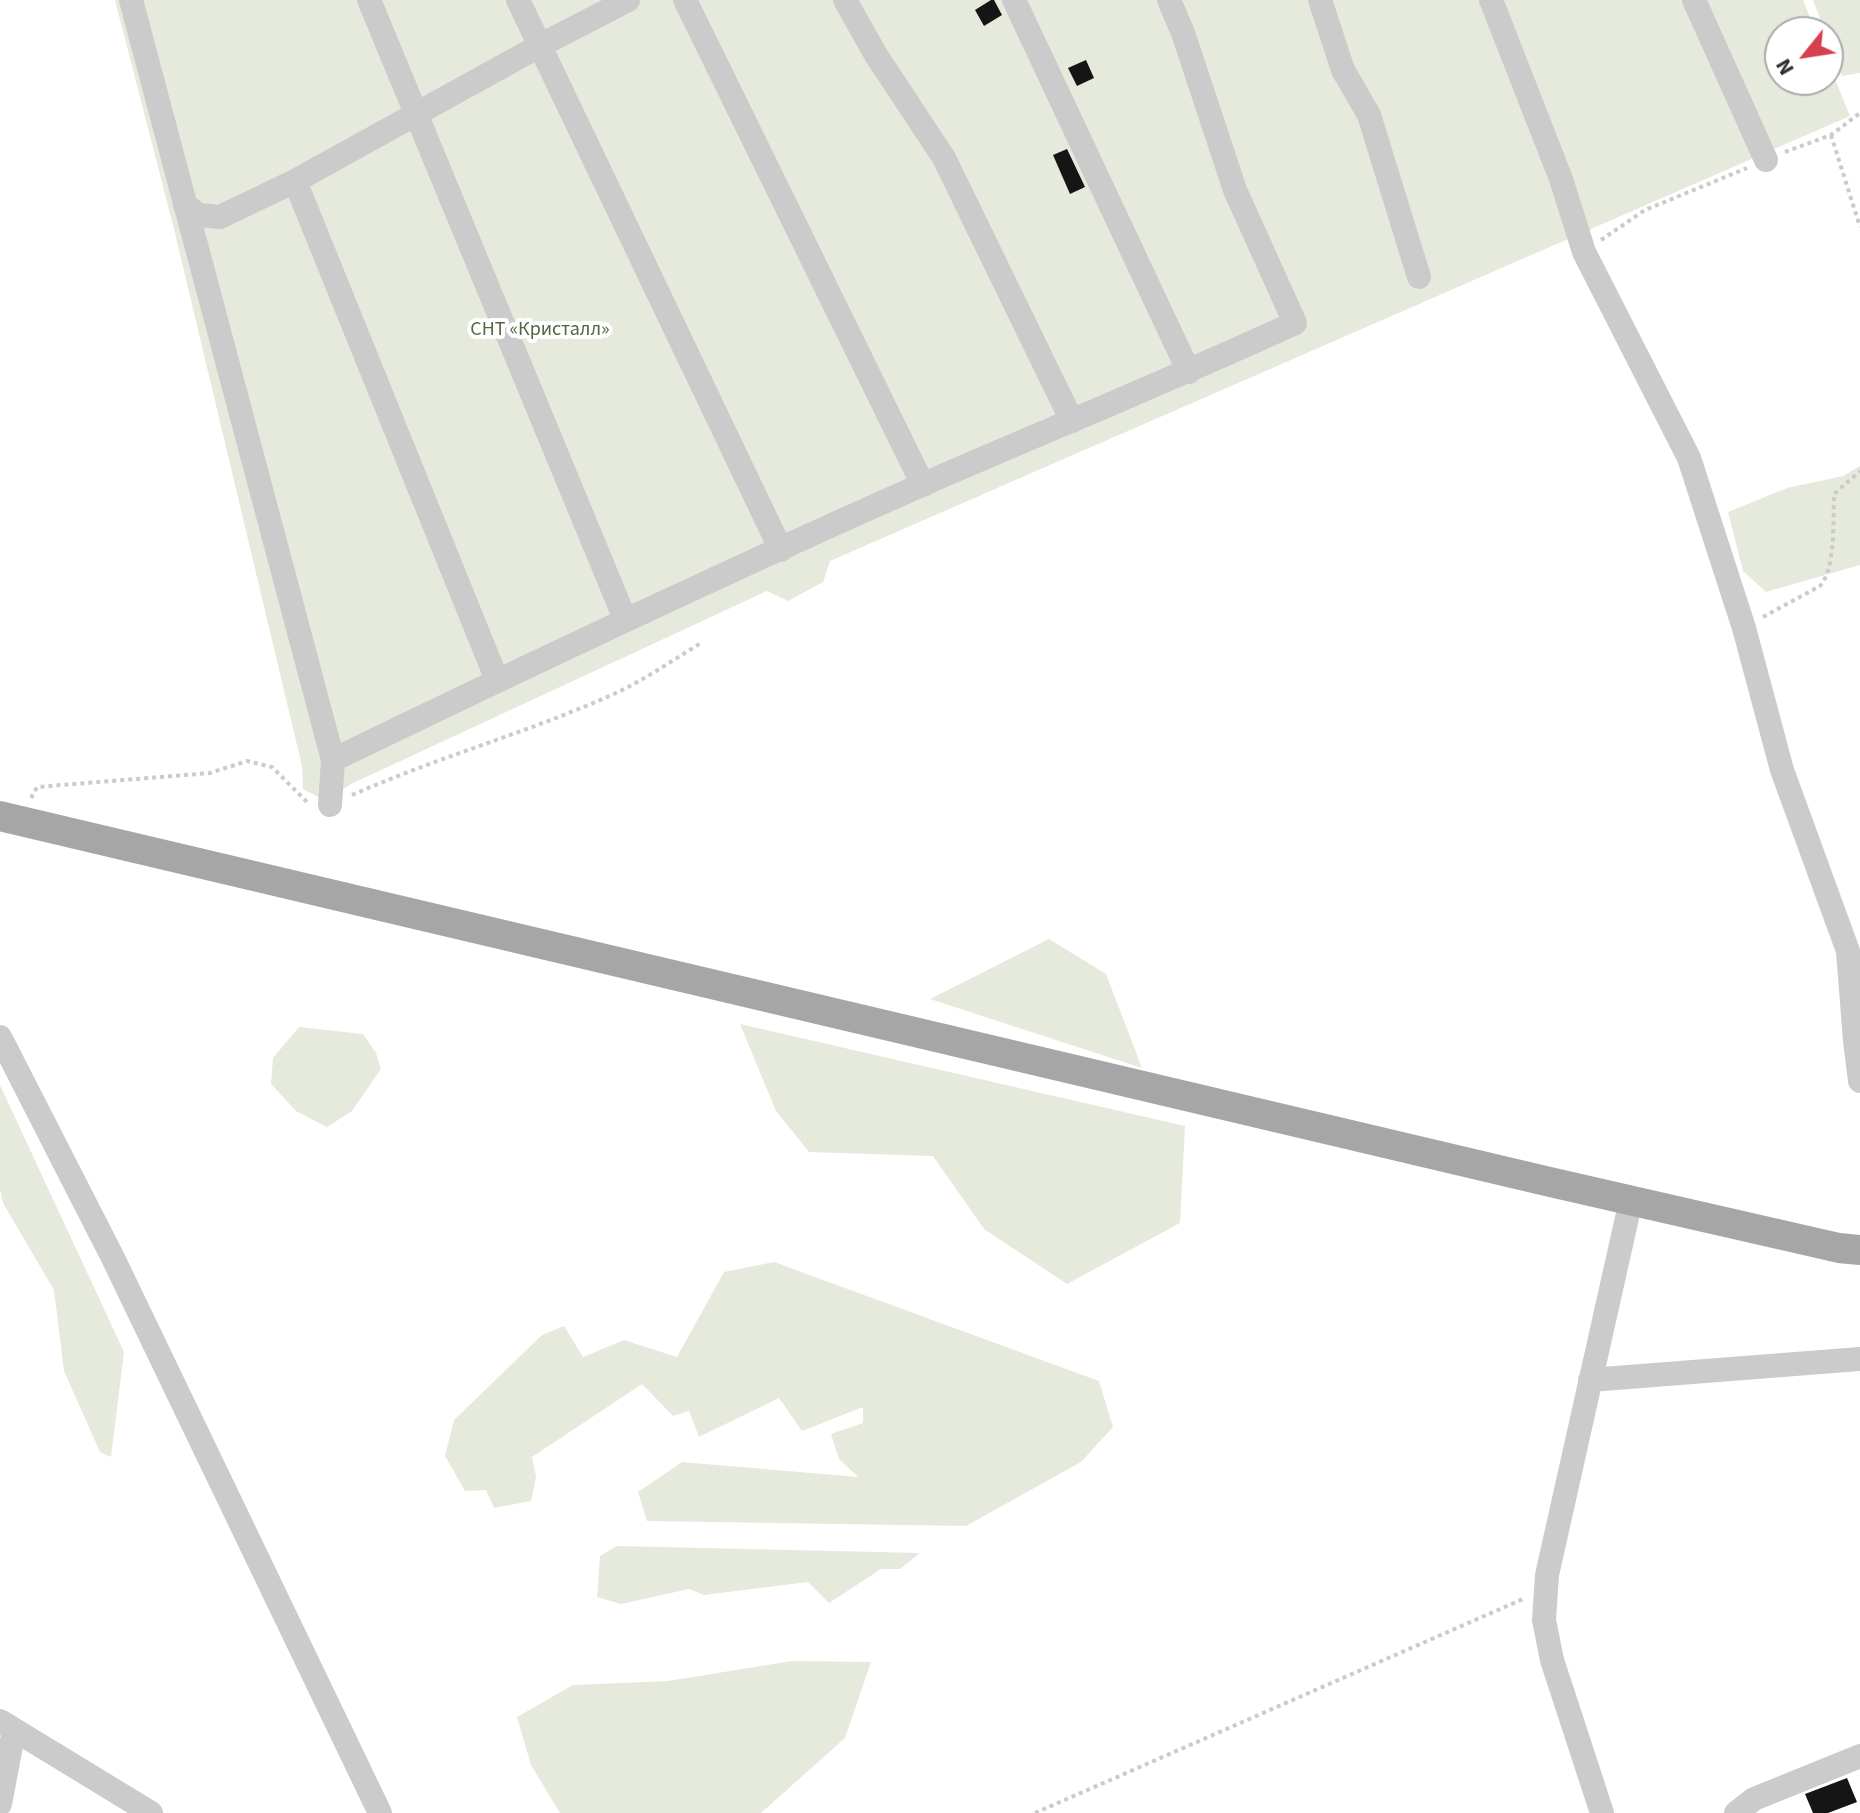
<!DOCTYPE html>
<meta charset="utf-8">
<style>
body{margin:0}
#map{position:relative;width:1860px;height:1813px;overflow:hidden;background:#fff;font-family:"Source Sans 3",sans-serif}
canvas{display:block}
.north{position:absolute;left:1764px;top:16px;width:80px;height:80px;box-sizing:border-box;background:#fff;border:2px solid #ababab;border-radius:50%;rotate:240deg;font-size:22px;font-weight:700;line-height:32px;text-align:center;color:#2e2e2e}
.north::after{content:'';display:block;margin:auto;width:28px;height:36px;background:#d54051;clip-path:polygon(50% 0,100% 100%,50% 72%,0 100%)}
</style>
<div id="map">
<canvas width="1860" height="1813"></canvas>
<div class="north">N</div>
</div>
<script>
const g = document.querySelector('canvas').getContext('2d');
g.lineJoin = 'round';
function paint(path, color) {
  g.fillStyle = color;
  g.fill(path, 'evenodd');
}
function stroke(path, color, width, dash) {
  g.strokeStyle = color;
  g.lineWidth = width;
  g.lineCap = dash ? 'butt' : 'round';
  g.setLineDash(dash || []);
  g.stroke(path);
}
function label(font, color, halo, rows, align = 'center') {
  g.font = font + ' "Source Sans 3",sans-serif';
  g.lineWidth = 8;
  g.setLineDash([]);
  g.textBaseline = 'middle';
  g.strokeStyle = halo;
  g.fillStyle = color;
  for (const [text, x, y, turn = 0] of rows) {
    g.save();
    g.translate(x, y);
    g.rotate((+turn || 0) * Math.PI / 180);
    g.textAlign = isNaN(turn) ? turn : align;
    if (halo) g.strokeText(text, 0, 0);
    g.fillText(text, 0, 0);
    g.restore();
  }
}
const green = new Path2D(`
 M 115,0 L 1803,0 L 1816,32 L 1780,32 L 1780,80 L 1828,80 L 1828,62 L 1850,116 L 830,561 L 823,582 L 788,601 L 767,591 L 351,784 L 326,801 L 303,789 L 302,766 L 174,229 Z
 M 1813,0 L 1860,0 L 1860,73 L 1842,76 L 1828,40 L 1828,32 L 1825,32 Z
 M 1860,466 L 1860,565 L 1766,592 L 1743,571 L 1728,512 L 1787,488 L 1843,476 Z
 M 1049,939 L 1106,974 L 1142,1068 L 930,999 Z
 M 740,1024 L 1185,1126 L 1180,1223 L 1067,1284 L 984,1229 L 933,1156 L 809,1152 L 776,1111 Z
 M 299,1027 L 363,1034 L 376,1053 L 381,1069 L 352,1111 L 327,1127 L 296,1111 L 271,1084 L 273,1058 Z
 M 0,1085 L 124,1352 L 111,1457 L 100,1452 L 64,1371 L 54,1290 L 3,1203 L 0,1189 Z
 M 774,1262 L 1099,1381 L 1113,1427 L 1081,1462 L 966,1526 L 647,1521 L 638,1492 L 682,1462 L 858,1477 L 839,1459 L 831,1434 L 863,1423 L 863,1407 L 802,1431 L 779,1398 L 699,1437 L 689,1411 L 673,1416 L 642,1384 L 532,1457 L 536,1477 L 531,1501 L 494,1508 L 486,1490 L 465,1491 L 445,1456 L 454,1420 L 542,1335 L 564,1326 L 583,1357 L 624,1340 L 677,1357 L 724,1272 Z
 M 617,1546 L 920,1553 L 900,1569 L 881,1569 L 829,1603 L 808,1582 L 704,1595 L 689,1589 L 621,1604 L 597,1597 L 600,1556 Z
 M 792,1661 L 871,1662 L 845,1738 L 761,1813 L 560,1813 L 531,1765 L 517,1717 L 573,1685 L 668,1681 Z`);
const building = new Path2D(`
 M 991,0 L 994,0 L 1002,15 L 984,26 L 975,10 Z
 M 1086,60 L 1094,78 L 1077,86 L 1068,68 Z
 M 1067,149 L 1085,187 L 1070,194 L 1053,155 Z
 M 1847,1778 L 1857,1802 L 1828,1813 L 1813,1813 L 1805,1794 Z`);
const path = new Path2D(`
 M 1831,135 L 1860,227
 M 1785,152 L 1831,135 L 1860,113
 M 1601,240 L 1645,210 L 1747,168
 M 1763,617 L 1820,586 C 1836,568 1833,519 1834,494 L 1860,471
 M 352,795 C 438,757 530,732 616,693 C 646,679 673,660 701,643
 M 31,798 L 37,787 L 210,773 L 247,761 L 272,767 L 307,802 L 310,802
 M 1035,1813 L 1523,1599`);
const minor = new Path2D(`
 M 131,0 L 333,760 L 330,805
 M 369,0 L 625,619
 M 518,0 L 781,550
 M 685,0 L 923,485
 M 845,0 L 876,55 L 944,158 L 1072,421
 M 1014,0 L 1189,372
 M 1320,0 L 1343,70 L 1369,115 L 1419,277
 M 1491,0 L 1561,179 L 1584,252 L 1689,458 L 1744,628 L 1782,770 L 1848,951 L 1855,1041 L 1860,1081
 M 1694,0 L 1766,160
 M 295,181 L 497,680
 M 185,205 L 199,215 L 220,217 L 295,181 L 541,45 L 628,0
 M 333,760 C 529,665 725,572 924,484 C 1048,430 1173,379 1295,323 L 1235,190 L 1183,33 L 1169,0
 M 0,1037 L 113,1258 L 380,1813
 M 1590,1380 L 1860,1359
 M 0,1721 L 151,1813
 M 0,1804 L 14,1730
 M 1602,1813 L 1552,1660 L 1544,1620 L 1547,1575 L 1631,1200
 M 1736,1813 L 1754,1799 L 1860,1756`);
const major = new Path2D(`
 M 0,816 L 1550,1182 L 1839,1248 L 1860,1250`);
const parkNames = [
 ["СНТ «Кристалл»",540,331]
];
paint(green, '#e5eadd');
paint(building, '#151515');
stroke(path, '#cbcbcb', 4, [4, 4]);
stroke(minor, '#cbcbcb', 24);
stroke(major, '#a6a6a6', 30);
label('20px', '#53663f', '#fff', parkNames);
</script>
